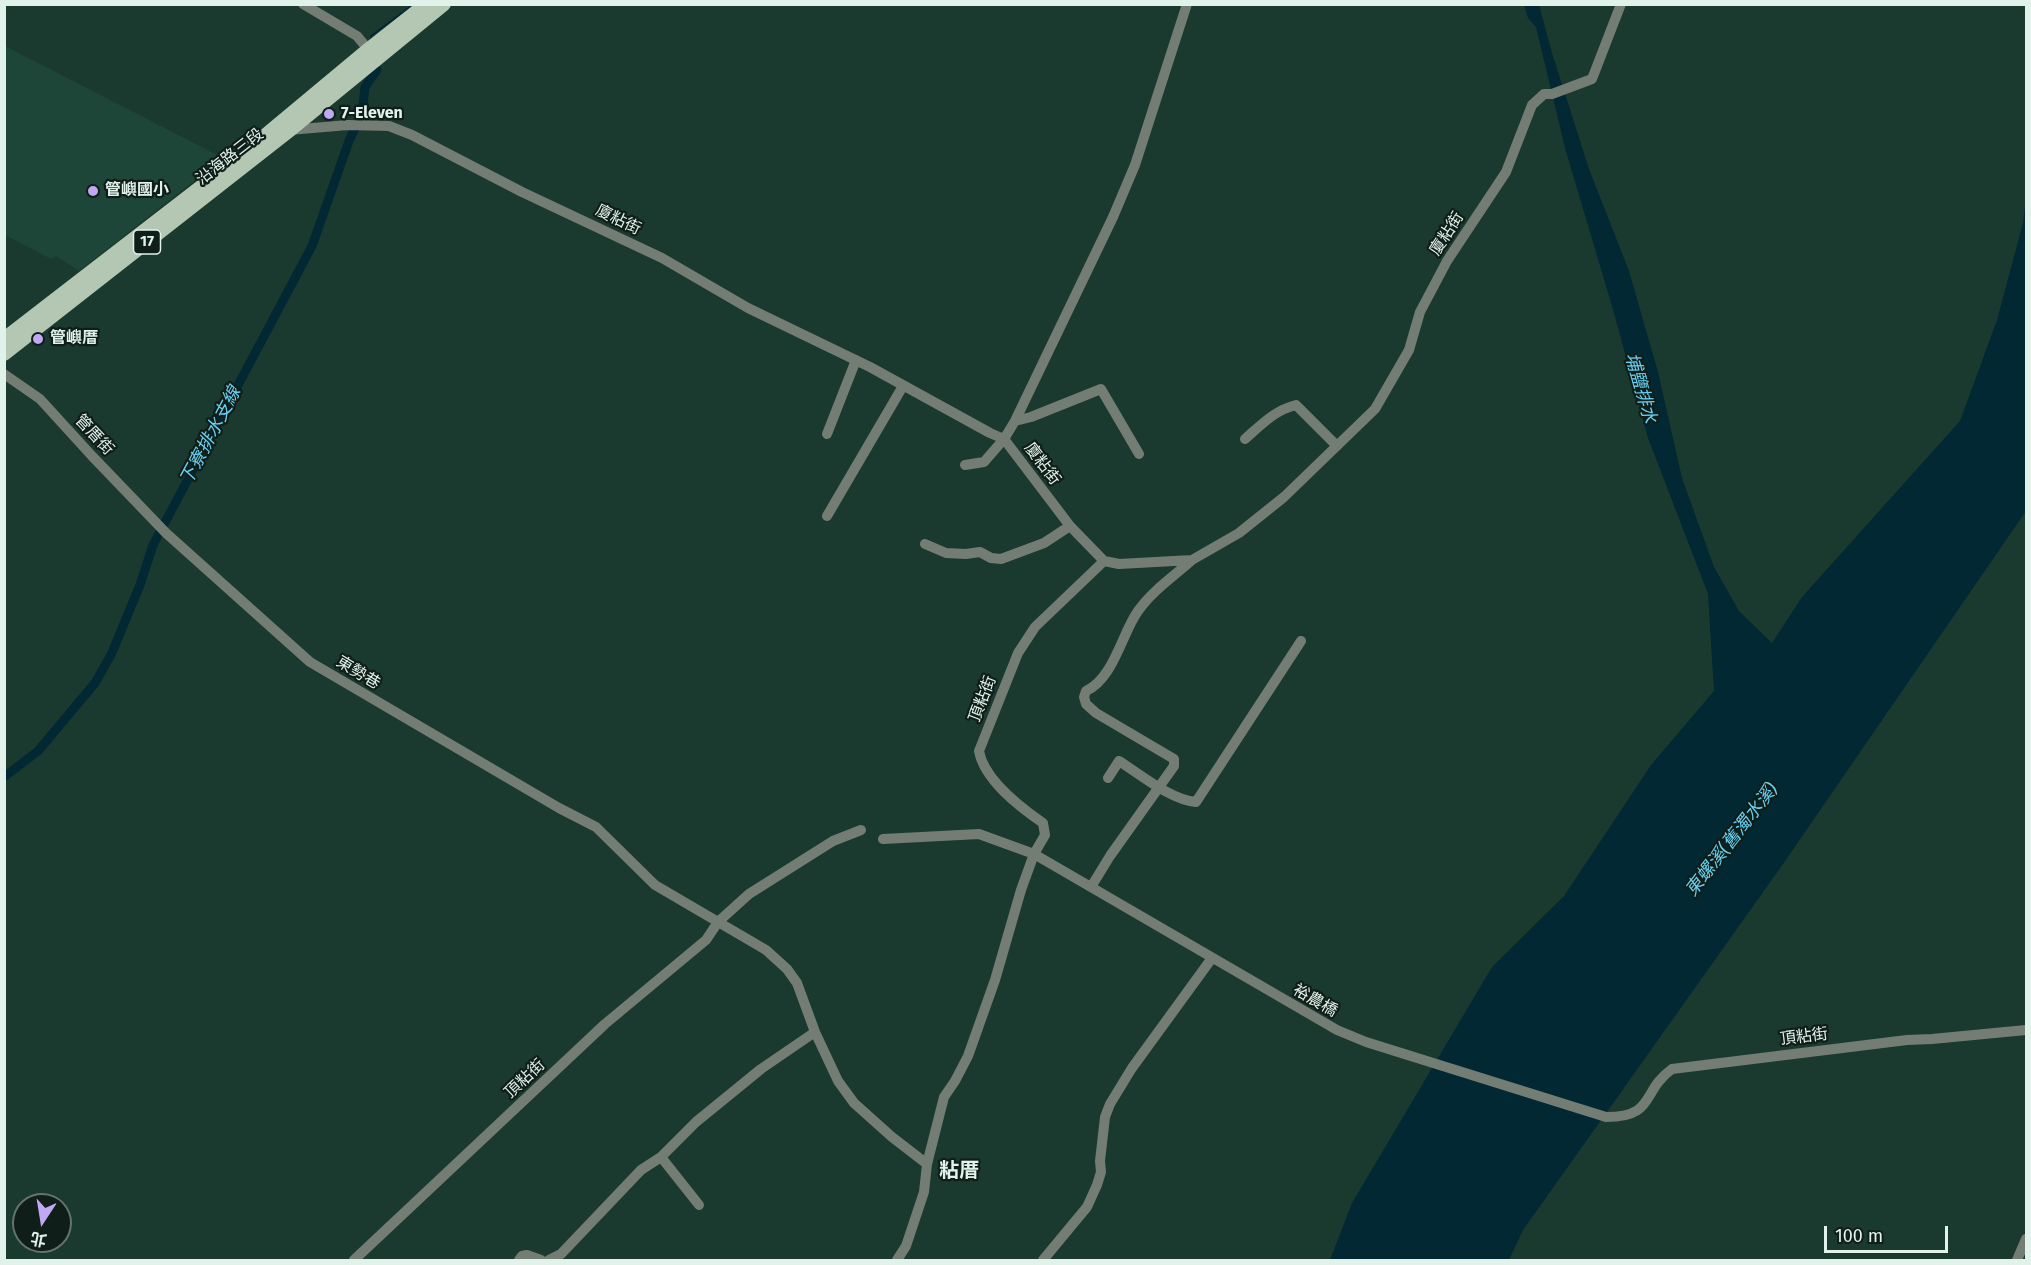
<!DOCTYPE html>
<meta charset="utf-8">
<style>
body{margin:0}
#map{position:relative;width:2031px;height:1265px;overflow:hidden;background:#1b3a2f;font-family:"Fira Sans","Noto Sans TC",sans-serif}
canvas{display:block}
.frame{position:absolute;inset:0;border:6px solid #e0f2ea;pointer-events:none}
.north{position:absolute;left:12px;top:1193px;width:60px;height:60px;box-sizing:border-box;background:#101e19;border:2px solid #63736d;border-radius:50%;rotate:192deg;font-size:16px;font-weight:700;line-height:24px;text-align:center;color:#e0f2ea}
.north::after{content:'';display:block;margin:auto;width:21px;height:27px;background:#c1a8f3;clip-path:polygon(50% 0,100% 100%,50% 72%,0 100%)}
.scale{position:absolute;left:1824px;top:1226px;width:124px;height:27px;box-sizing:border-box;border:3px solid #e0f2ea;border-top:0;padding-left:8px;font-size:18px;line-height:21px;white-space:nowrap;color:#e0f2ea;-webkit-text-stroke:4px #101e19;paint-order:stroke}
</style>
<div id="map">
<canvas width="2031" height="1265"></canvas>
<div class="frame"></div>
<div class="north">北</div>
<div class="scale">100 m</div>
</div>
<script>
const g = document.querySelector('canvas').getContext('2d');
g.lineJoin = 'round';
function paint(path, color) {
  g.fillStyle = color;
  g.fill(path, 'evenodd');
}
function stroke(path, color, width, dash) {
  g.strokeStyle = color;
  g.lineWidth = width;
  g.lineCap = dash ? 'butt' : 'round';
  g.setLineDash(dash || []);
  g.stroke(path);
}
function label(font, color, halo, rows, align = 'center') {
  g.font = font + ' "Fira Sans","Noto Sans TC",sans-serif';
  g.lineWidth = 4.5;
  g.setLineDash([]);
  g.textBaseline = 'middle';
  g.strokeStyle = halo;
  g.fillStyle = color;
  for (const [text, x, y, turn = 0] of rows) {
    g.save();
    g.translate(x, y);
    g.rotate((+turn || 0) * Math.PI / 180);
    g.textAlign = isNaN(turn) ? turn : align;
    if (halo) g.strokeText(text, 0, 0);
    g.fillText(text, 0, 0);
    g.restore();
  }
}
const built = new Path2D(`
 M 4,46 L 5,46 L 223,158 L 79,271 L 56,256 L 51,259 L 5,235 Z`);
const water = new Path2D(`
 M 1524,5 L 1539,5 L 1552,53 L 1589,169 L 1629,271 L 1658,372 L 1682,478 L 1714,567 L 1739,611 L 1772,643 L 1802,597 L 1960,421 L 1997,320 L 2023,223 L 2026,197 L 2026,511 L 1783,864 L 1523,1230 L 1509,1260 L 1330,1260 L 1352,1203 L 1492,967 L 1564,896 L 1651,765 L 1714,691 L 1708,594 L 1648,438 L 1614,313 L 1565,148 L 1536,27 L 1528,18 Z`);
const stream = new Path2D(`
 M 372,40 L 371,36 L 414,4`);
const canal = new Path2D(`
 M 4,777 L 38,751 L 95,683 L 111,655 L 140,585 L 153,545 L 312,246 L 349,141 L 362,113 L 365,87 L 377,70`);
const minor = new Path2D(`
 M 303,4 L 357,36 L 372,54
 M 289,130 L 348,125 L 389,126 L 412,135 L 522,192 L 662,258 L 748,308 L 870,367 L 990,433 L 1004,439 L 1070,526 L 1104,561 L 1119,564 L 1192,560 L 1239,533 L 1284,497 L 1375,409 L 1409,350 L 1420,312 L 1447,261 L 1506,172 L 1532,105 L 1544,94 L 1552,94 L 1592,79 L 1621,4
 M 4,374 L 40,399 L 92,456 L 166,533 L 310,662 L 559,808 L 596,827 L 655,885 L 766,950 L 787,969 L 797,983 L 815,1032 L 838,1081 L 854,1103 L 892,1137 L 927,1164
 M 1015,421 L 1031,417 L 1101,389 L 1139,454
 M 827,434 L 856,360
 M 1245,439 C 1261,425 1275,410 1296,405 L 1337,446
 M 965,465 L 984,462 L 1004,439 L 1015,421 L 1113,217 L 1135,165 L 1187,4
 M 827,516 L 903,386
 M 925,544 L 946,553 L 966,554 L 980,552 L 991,558 L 1001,559 L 1044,543 L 1070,526
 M 1108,778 L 1119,761 C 1141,775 1171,800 1196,802 L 1301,641
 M 883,839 L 979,834 L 1034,854 L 1337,1030 L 1366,1042 L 1606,1117 C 1656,1117 1641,1091 1672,1069 L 1907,1040 L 1932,1039 L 2026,1030
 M 1091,887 L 1110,856 L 1174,766 L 1174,759 L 1096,713 L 1086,704 L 1084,697 L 1086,691 C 1114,678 1122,633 1138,611 C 1152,591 1174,576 1192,560
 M 661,1157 L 699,1205
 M 354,1260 L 605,1024 L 706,940 L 718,922 L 749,894 L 833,841 L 861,830
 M 519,1260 L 522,1256 L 527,1255 L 541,1260
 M 549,1260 L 561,1254 L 641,1170 L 661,1157 L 696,1122 L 761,1069 L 815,1032
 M 897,1260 L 906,1246 L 924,1192 L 927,1164 L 944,1097 L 955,1081 L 968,1056 L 995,980 L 1021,890 L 1034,854 L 1045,835 L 1043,823 C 1020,807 984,780 979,751 L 1018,653 L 1035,627 L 1104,561
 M 1043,1260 L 1087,1207 L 1097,1185 L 1101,1172 L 1100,1161 L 1105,1117 L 1110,1104 L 1132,1068 L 1212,958
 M 2017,1260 L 2026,1239`);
const major = new Path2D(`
 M 4,339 L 237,159 L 369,49 L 426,4
 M 4,354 L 290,130 L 444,4`);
const markers = [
 [329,114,6,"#c1a8f3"],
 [93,191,6,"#c1a8f3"],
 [38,339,6,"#c1a8f3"]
];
const shields = [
 [147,242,27]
];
const shieldNames = [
 ["17",147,242]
];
const poiNames = [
 ["7-Eleven",341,114],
 ["管嶼國小",105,191],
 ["管嶼厝",50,339]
];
const streetNames = [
 ["沿海路三段",230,157,-38],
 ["廈粘街",618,220,26],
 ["廈粘街",1447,234,-57],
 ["管厝街",94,435,47],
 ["廈粘街",1042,464,53],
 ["東勢巷",358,673,31],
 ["頂粘街",983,699,-69],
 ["裕農橋",1315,1001,30],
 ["頂粘街",1804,1037,-7],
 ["頂粘街",525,1079,-43]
];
const waterNames = [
 ["埔鹽排水",1640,388,74],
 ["下寮排水支線",211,436,-62],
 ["東螺溪(舊濁水溪)",1732,840,-52]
];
const quarterNames = [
 ["粘厝",959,1171]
];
paint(built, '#1d4639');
paint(water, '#012833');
stroke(stream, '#012833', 2);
stroke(canal, '#012833', 9);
stroke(minor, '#747d73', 10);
stroke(major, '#b4c7b2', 14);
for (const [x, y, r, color] of markers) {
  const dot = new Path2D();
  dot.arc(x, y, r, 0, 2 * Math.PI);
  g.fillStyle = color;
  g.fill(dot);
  stroke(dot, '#101e19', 2);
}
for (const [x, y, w] of shields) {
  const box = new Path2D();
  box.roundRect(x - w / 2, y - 12, w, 24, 4.5);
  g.fillStyle = '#101e19';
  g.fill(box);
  stroke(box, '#e0f2ea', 1.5);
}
label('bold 15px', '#e0f2ea', null, shieldNames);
label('bold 16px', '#e0f2ea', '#101e19', poiNames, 'left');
label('16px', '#e0f2ea', '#101e19', streetNames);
label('italic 18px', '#68d1f3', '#101e19', waterNames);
label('bold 20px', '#e0f2ea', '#101e19', quarterNames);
</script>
